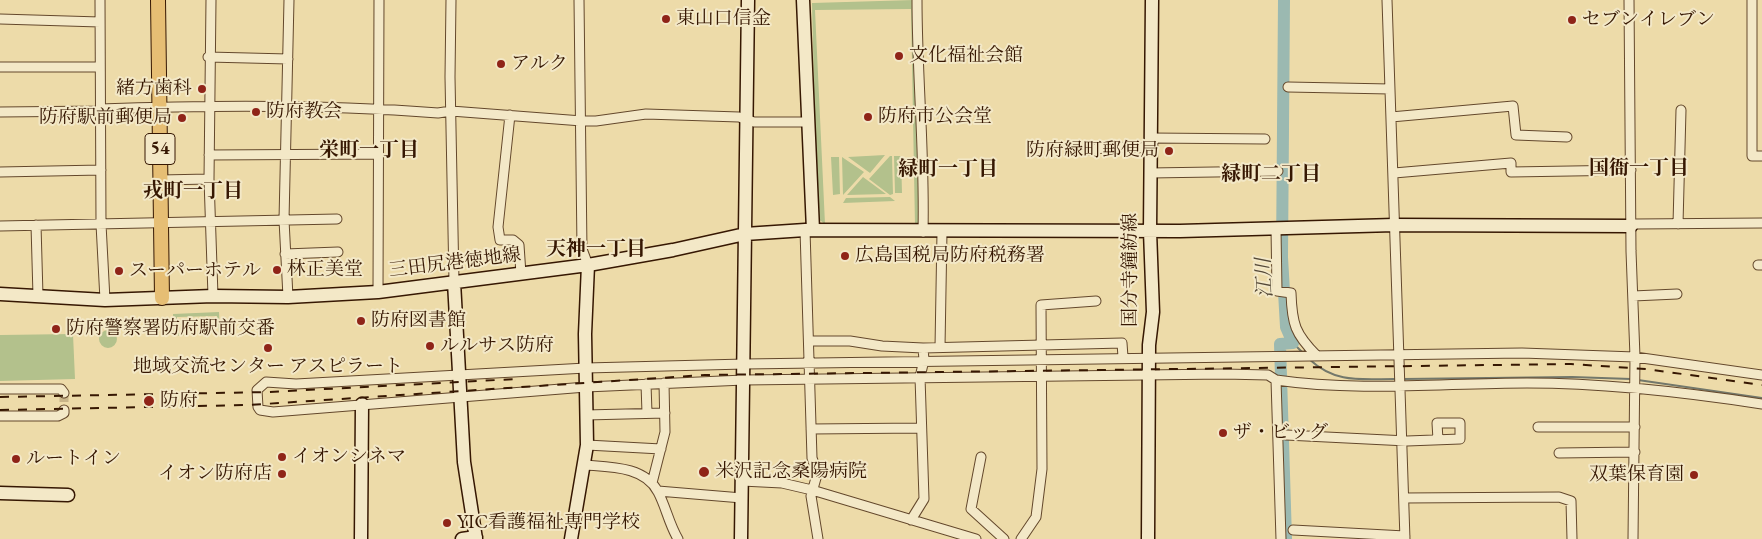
<!DOCTYPE html>
<meta charset="utf-8">
<style>
body{margin:0}
canvas{display:block;background:#eddba9}
</style>
<canvas width="1762" height="539"></canvas>
<script>
const g = document.querySelector('canvas').getContext('2d');
g.lineJoin = 'round';
function paint(path, color) {
  g.fillStyle = color;
  g.fill(path, 'evenodd');
}
function stroke(path, color, width, dash) {
  g.strokeStyle = color;
  g.lineWidth = width;
  g.lineCap = dash ? 'butt' : 'round';
  g.setLineDash(dash || []);
  g.stroke(path);
}
function label(font, color, halo, rows, align = 'center') {
  g.font = font + ' "EB Garamond","Noto Serif JP",serif';
  g.lineWidth = 4;
  g.setLineDash([]);
  g.textBaseline = 'middle';
  g.strokeStyle = halo;
  g.fillStyle = color;
  for (const [text, x, y, turn = 0] of rows) {
    g.save();
    g.translate(x, y);
    g.rotate((+turn || 0) * Math.PI / 180);
    g.textAlign = isNaN(turn) ? turn : align;
    if (halo) g.strokeText(text, 0, 0);
    g.fillText(text, 0, 0);
    g.restore();
  }
}
const green = new Path2D(`
 M 914,0 L 914,58 L 919,222 L 915,226 L 911,9 L 815,10 L 825,224 L 817,218 L 812,3 Z
 M 885,155 L 870,173 L 848,157 Z
 M 890,156 L 892,156 L 893,194 L 890,195 L 869,179 Z
 M 894,156 L 901,156 L 902,193 L 895,193 Z
 M 831,157 L 839,157 L 840,194 L 833,195 Z
 M 842,157 L 864,172 L 843,195 Z
 M 863,177 L 886,194 L 847,195 Z
 M 890,197 L 895,201 L 843,203 L 846,198 Z
 M 219,312 L 220,334 L 219,334 L 217,316 L 177,317 L 178,333 L 199,333 L 179,336 L 174,333 L 173,314 Z
 M99 339a9 9 0 1 1 18 0a9 9 0 1 1-18 0Z
 M 73,334 L 75,379 L 0,381 L 0,335 Z`);
const stream = new Path2D(`
 M 1293,343 L 1302,352
 M 1309,359 C 1336,384 1361,379 1396,379
 M 1403,379 L 1572,377 L 1631,379
 M 1638,380 L 1762,398`);
const river = new Path2D(`
 M 1284,0 L 1282,257 L 1286,327 L 1293,343 L 1280,344 L 1286,539`);
const streetTunnel = new Path2D(`
 M 64,393 L 64,410`);
const street = new Path2D(`
 M 100,0 L 101,224 L 105,300
 M 211,0 L 209,179 L 213,296
 M 451,0 L 450,77 L 454,282
 M 579,0 L 582,249 L 588,265
 M 917,0 C 917,77 925,155 923,232
 M 1387,0 L 1405,539
 M 1629,0 L 1631,251 L 1635,357 L 1633,539
 M 1752,0 L 1752,156 L 1762,156
 M 0,19 L 100,22
 M 208,57 L 288,59
 M 0,67 L 100,67
 M 1288,87 L 1390,89
 M 100,109 C 213,105 325,104 438,113 L 451,111 L 582,121 L 596,121 L 646,114 L 739,117 L 754,122 L 809,122
 M 0,112 L 101,111
 M 510,115 L 498,227 L 500,240 L 513,240 L 519,245 L 521,274
 M 1391,117 L 1513,106 L 1516,135 L 1567,137
 M 1151,138 L 1265,139
 M 1090,150 L 1109,147 L 1151,148
 M 209,155 L 378,154
 M 0,172 L 101,170
 M 1150,173 L 1278,171
 M 1394,173 L 1511,163 L 1511,172 L 1631,170
 M 160,180 L 209,179
 M 1678,224 L 1681,110
 M 36,225 L 38,296
 M 0,226 L 337,219
 M 1631,226 L 1636,224 L 1762,223
 M 1276,229 L 1277,291 L 1291,293 C 1292,324 1295,334 1317,356
 M 805,230 L 812,458 L 816,469 L 816,478 L 811,496 L 818,539
 M 285,254 L 338,252
 M 1758,265 L 1762,265
 M 378,292 L 379,0
 M 1633,296 L 1677,294
 M 288,297 L 284,220 L 289,0
 M 809,341 L 850,341 L 882,346 L 923,348 L 1122,343 L 1123,357
 M 940,347 L 942,232
 M 1762,375 L 1635,357 L 1522,353 L 745,364 L 586,368 L 296,384 L 266,382 L 257,390 L 258,407 L 260,410 L 273,412 L 586,387 L 744,380 L 1224,374 L 1268,375 L 1276,380 C 1359,392 1444,383 1527,383 C 1607,383 1684,392 1762,404
 M 1276,380 L 1281,539
 M 646,384 L 647,413
 M 0,389 L 61,389 L 64,393
 M 586,415 L 665,413
 M 0,416 L 58,416 L 64,413 L 64,410
 M 1538,427 L 1635,427
 M 811,429 L 921,428
 M 1286,435 L 1407,441 L 1460,439 L 1460,423 L 1437,423 L 1438,440
 M 587,445 L 661,449
 M 1559,453 L 1635,452
 M 981,457 L 971,509 L 1004,539
 M 585,465 C 609,467 645,466 658,492 C 666,507 669,524 678,539
 M 742,481 L 782,483 L 812,490 L 976,539
 M 652,483 L 665,432 L 664,383
 M 658,491 L 742,498
 M 1404,498 L 1559,497 L 1571,501 L 1572,539
 M 911,520 L 924,499 L 920,377 L 924,360 L 923,348
 M 1293,530 L 1405,536
 M 1021,539 L 1036,517 L 1042,469 L 1041,305 L 1096,301`);
const secondary = new Path2D(`
 M 803,0 L 813,230
 M 454,282 L 464,462 L 476,539
 M 0,294 L 105,300 L 213,296 L 288,297 L 378,292 L 588,265 L 673,250 L 745,234 L 805,230 L 1180,231 L 1394,225 L 1631,226
 M 0,493 L 68,495
 M 361,539 L 362,404
 M 462,539 L 476,537
 M 571,539 L 587,445 L 585,334 L 588,265
 M 741,539 L 748,0
 M 1148,539 L 1149,345 L 1153,312 L 1150,231 L 1152,0`);
const primary = new Path2D(`
 M 158,0 L 162,298`);
const rail = new Path2D(`
 M 0,397 L 269,392 L 516,379
 M 0,410 L 249,405 L 705,375 L 1571,364 L 1646,369 L 1762,385`);
const markers = [
 [666,19,5,"#8f2418"],
 [1572,20,5,"#8f2418"],
 [899,56,5,"#8f2418"],
 [501,64,5,"#8f2418"],
 [202,89,5,"#8f2418"],
 [256,112,5,"#8f2418"],
 [868,117,5,"#8f2418"],
 [182,118,5,"#8f2418"],
 [1169,151,5,"#8f2418"],
 [845,256,5,"#8f2418"],
 [277,270,5,"#8f2418"],
 [119,271,5,"#8f2418"],
 [361,321,5,"#8f2418"],
 [56,329,5,"#8f2418"],
 [430,346,5,"#8f2418"],
 [268,348,5,"#8f2418"],
 [149,401,6,"#8f2418"],
 [1223,433,5,"#8f2418"],
 [282,457,5,"#8f2418"],
 [16,459,5,"#8f2418"],
 [704,472,6,"#8f2418"],
 [282,474,5,"#8f2418"],
 [1694,475,5,"#8f2418"],
 [447,523,5,"#8f2418"]
];
const shields = [
 [160,149,30]
];
const shieldNames = [
 ["54",160,149]
];
const poiNames = [
 ["東山口信金",676,19],
 ["セブンイレブン",1582,20],
 ["文化福祉会館",909,56],
 ["アルク",511,64],
 ["緒方歯科",192,89,"right"],
 ["防府教会",266,112],
 ["防府市公会堂",878,117],
 ["防府駅前郵便局",172,118,"right"],
 ["防府緑町郵便局",1159,151,"right"],
 ["広島国税局防府税務署",855,256],
 ["林正美堂",287,270],
 ["スーパーホテル",129,271],
 ["防府図書館",371,321],
 ["防府警察署防府駅前交番",66,329],
 ["ルルサス防府",440,346],
 ["地域交流センター アスピラート",268,367,"center"],
 ["防府",160,401],
 ["ザ・ビッグ",1233,433],
 ["イオンシネマ",292,457],
 ["ルートイン",26,459],
 ["米沢記念桑陽病院",715,472],
 ["イオン防府店",272,474,"right"],
 ["双葉保育園",1684,475,"right"],
 ["YIC看護福祉専門学校",457,523]
];
const streetNames = [
 ["三田尻港徳地線",455,263,-7],
 ["国分寺鐘紡線",1131,270,-90]
];
const neighbourhoodNames = [
 ["栄町一丁目",369,151],
 ["国衙一丁目",1639,169],
 ["緑町一丁目",948,170],
 ["緑町二丁目",1271,175],
 ["戎町一丁目",193,192],
 ["天神一丁目",596,250]
];
const waterNames = [
 ["江川",1265,278,-93]
];
paint(green, '#b3c18c');
stroke(stream, '#73786b', 2);
stroke(river, '#9bb9b1', 12);
stroke(streetTunnel, '#c8b488', 9, [9, 4.5]);
stroke(street, '#64482c', 11);
stroke(secondary, '#361702', 15);
stroke(primary, '#361702', 16);
stroke(street, '#f3e8c7', 9);
stroke(secondary, '#f3e8c7', 12);
stroke(primary, '#e6be74', 14);
stroke(rail, '#361702', 2, [9, 9]);
for (const [x, y, r, color] of markers) {
  const dot = new Path2D();
  dot.arc(x, y, r, 0, 2 * Math.PI);
  g.fillStyle = color;
  g.fill(dot);
  stroke(dot, '#f3e8c7', 2);
}
for (const [x, y, w] of shields) {
  const box = new Path2D();
  box.roundRect(x - w / 2, y - 15.5, w, 31, 4);
  g.fillStyle = '#f3e8c7';
  g.fill(box);
  stroke(box, '#361702', 1);
}
label('bold 18px', '#361702', null, shieldNames);
label('19px', '#361702', '#f3e8c7', poiNames, 'left');
label('19px', '#361702', '#f3e8c7', streetNames);
label('bold 20px', '#361702', '#f3e8c7', neighbourhoodNames);
label('italic 20px', '#544837', '#f3e8c7', waterNames);
</script>
